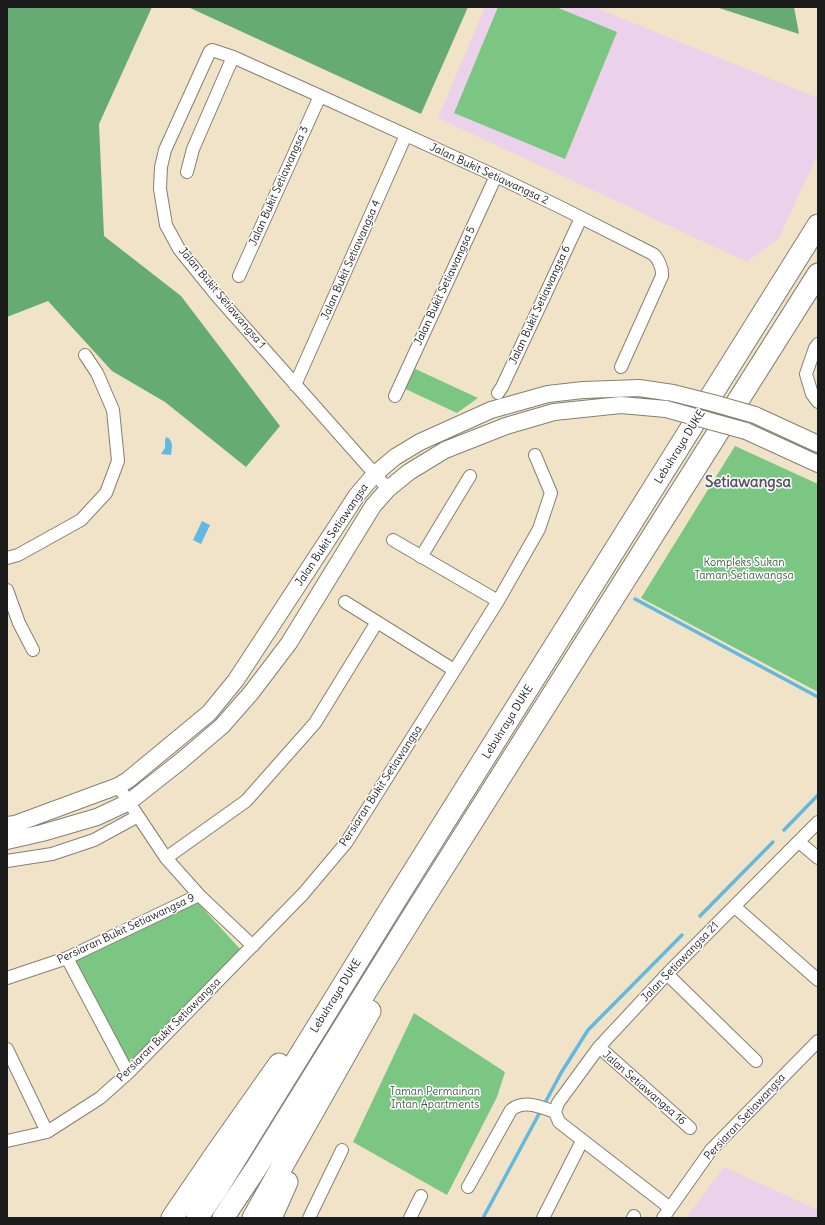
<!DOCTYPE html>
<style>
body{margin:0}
#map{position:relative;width:825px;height:1225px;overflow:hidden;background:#f1e3c7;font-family:Delius,sans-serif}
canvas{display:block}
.frame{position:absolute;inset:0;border:8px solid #1c1c1c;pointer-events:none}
</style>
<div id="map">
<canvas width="825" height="1225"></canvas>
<div class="frame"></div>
</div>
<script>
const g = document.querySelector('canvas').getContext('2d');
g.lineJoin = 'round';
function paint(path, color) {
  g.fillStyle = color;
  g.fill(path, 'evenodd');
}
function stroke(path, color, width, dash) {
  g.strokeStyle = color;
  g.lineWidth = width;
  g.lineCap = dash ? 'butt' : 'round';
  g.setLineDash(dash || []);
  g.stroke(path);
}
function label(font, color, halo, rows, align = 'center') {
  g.font = font + ' Delius,sans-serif';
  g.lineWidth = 3;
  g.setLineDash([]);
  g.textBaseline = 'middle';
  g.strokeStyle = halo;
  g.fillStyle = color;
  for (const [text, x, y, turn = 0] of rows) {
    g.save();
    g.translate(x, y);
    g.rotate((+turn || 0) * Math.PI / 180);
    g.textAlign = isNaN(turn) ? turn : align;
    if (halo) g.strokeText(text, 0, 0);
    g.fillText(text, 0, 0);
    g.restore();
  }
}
const built = new Path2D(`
 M 485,7 L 594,7 L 818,98 L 818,154 L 779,238 L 747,262 L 438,118 Z
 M 724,1167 L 818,1210 L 818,1218 L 686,1218 Z`);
const green = new Path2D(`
 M 498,7 L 556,7 L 617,32 L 565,159 L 454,113 Z
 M 409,366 L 478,398 L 457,413 L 399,386 Z
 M 735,446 L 818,484 L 818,692 L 641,598 Z
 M 197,902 L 241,950 L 129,1064 L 74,961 Z
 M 414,1013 L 505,1072 L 497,1097 L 447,1195 L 353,1142 Z`);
const forest = new Path2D(`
 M 7,7 L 152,7 L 99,124 L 104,236 L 181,296 L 280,426 L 246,467 L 165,402 L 112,371 L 48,301 L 7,317 Z
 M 188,7 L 468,7 L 421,114 Z
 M 716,7 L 794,7 L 799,34 Z`);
const water = new Path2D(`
 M 166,437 C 174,440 172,448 171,455 L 161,454 L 165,448 L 165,440 Z
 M 202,521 L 210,525 L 201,544 L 193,540 Z`);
const stream = new Path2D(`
 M 635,599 L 818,697
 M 784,830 L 818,795
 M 700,916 L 773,842
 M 483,1218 L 561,1073 L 588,1030 L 682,935`);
const street = new Path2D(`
 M 187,172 L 193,149 L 233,57
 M 239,276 L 320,96
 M 818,344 L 815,348 L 806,374 L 812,394 L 818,402
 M 295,385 L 406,135
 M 498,393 L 502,387 L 581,218
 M 395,396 L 496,176
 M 388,489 L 217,296 L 179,249 L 166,225 L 160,189 L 161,167 L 165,150 L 210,51 L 212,50 L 233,57 L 320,96 L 496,176 L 560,207 L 653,254 C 658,258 663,269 662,276 L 621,367
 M 393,540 L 498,601
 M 421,557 L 470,476
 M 7,558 L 18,555 L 81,520 L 106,493 L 118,461 L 113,410 L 97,373 L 85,355
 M 7,590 L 19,623 L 33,650
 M 345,602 L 454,670
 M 118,786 L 166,858 L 199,895 L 253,946
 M 799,842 L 818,858
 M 166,858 L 246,801 L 315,723 L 377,622
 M 7,861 L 52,854 L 94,840 L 138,816
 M 735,907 L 818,980
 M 67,958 L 128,1073
 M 667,974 L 756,1061
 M 7,978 L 67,958 L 199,895
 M 599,1047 L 690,1128
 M 7,1049 L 47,1132
 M 7,1141 L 47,1132 L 100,1098 L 128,1073 L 303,894 L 346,843 L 498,601 L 539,529 L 551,493 L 535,455
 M 468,1187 L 511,1110 C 524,1099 541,1107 555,1112
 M 670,1208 L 559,1122 L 555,1112 L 558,1103 L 599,1047 L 667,974 L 818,822
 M 309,1218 L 342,1150
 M 410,1218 L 421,1196
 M 543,1218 L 582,1141
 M 633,1218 L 634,1216
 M 663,1218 L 711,1150 L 818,1041`);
const secondary = new Path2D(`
 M 755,415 L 818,444
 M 746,431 L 818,464
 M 7,825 L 15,824 L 118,786 L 128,780 L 209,713 L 236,680 L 357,495 L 375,474 L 395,457 L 420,442 L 491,410 L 548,394 L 583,390 L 639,388 L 673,393
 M 7,841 L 42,833 L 97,817 L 129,802 L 181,761 L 222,726 L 251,693 L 289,643 L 373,506 L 388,489 L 409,472 L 445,450 L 506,426 L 554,412 L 621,405 L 666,409`);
const highway = new Path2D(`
 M 172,1218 L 217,1152 L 279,1064
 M 197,1218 L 217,1189 L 395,901 L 818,225
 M 223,1218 L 257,1167 L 416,911 L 818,274
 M 253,1218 L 370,1011
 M 271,1218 L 287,1182`);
const secondaryBridge = new Path2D(`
 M 673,393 L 713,403 L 755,415
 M 666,409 L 746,431`);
const streetNames = [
 ["Jalan Bukit Setiawangsa 2",489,174,25],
 ["Jalan Bukit Setiawangsa 3",279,186,-66],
 ["Jalan Bukit Setiawangsa 4",351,260,-66],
 ["Jalan Bukit Setiawangsa 5",445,286,-65],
 ["Jalan Bukit Setiawangsa 1",222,298,50],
 ["Jalan Bukit Setiawangsa 6",540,305,-65],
 ["Lebuhraya DUKE",680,447,-58],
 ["Jalan Bukit Setiawangsa",332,535,-56],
 ["Lebuhraya DUKE",508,722,-58],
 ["Persiaran Bukit Setiawangsa",381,786,-57],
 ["Persiaran Bukit Setiawangsa 9",126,929,-25],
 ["Jalan Setiawangsa 21",680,962,-46],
 ["Lebuhraya DUKE",336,996,-58],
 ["Persiaran Bukit Setiawangsa",169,1030,-45],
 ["Jalan Setiawangsa 16",644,1088,41],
 ["Persiaran Setiawangsa",745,1117,-47]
];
const parkNames = [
 ["Kompleks Sukan",744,563],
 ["Taman Setiawangsa",744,576],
 ["Taman Permainan",435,1092],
 ["Intan Apartments",435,1105]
];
const districtNames = [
 ["Setiawangsa",748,483]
];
paint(built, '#ecd1ea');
paint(green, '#7cc684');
paint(forest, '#65ab72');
paint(water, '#63b8df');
stroke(stream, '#63b8df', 3.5);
stroke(street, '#868072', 14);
stroke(secondary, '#868072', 18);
stroke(highway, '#868072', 23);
stroke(street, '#fff', 12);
stroke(secondary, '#fff', 16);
stroke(highway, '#fff', 21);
stroke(secondaryBridge, '#868072', 18, []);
stroke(secondaryBridge, '#fff', 16);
label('11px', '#1c1c1c', '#fff', streetNames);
label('11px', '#426046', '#fff', parkNames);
label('bold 15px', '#595266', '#fff', districtNames);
</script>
